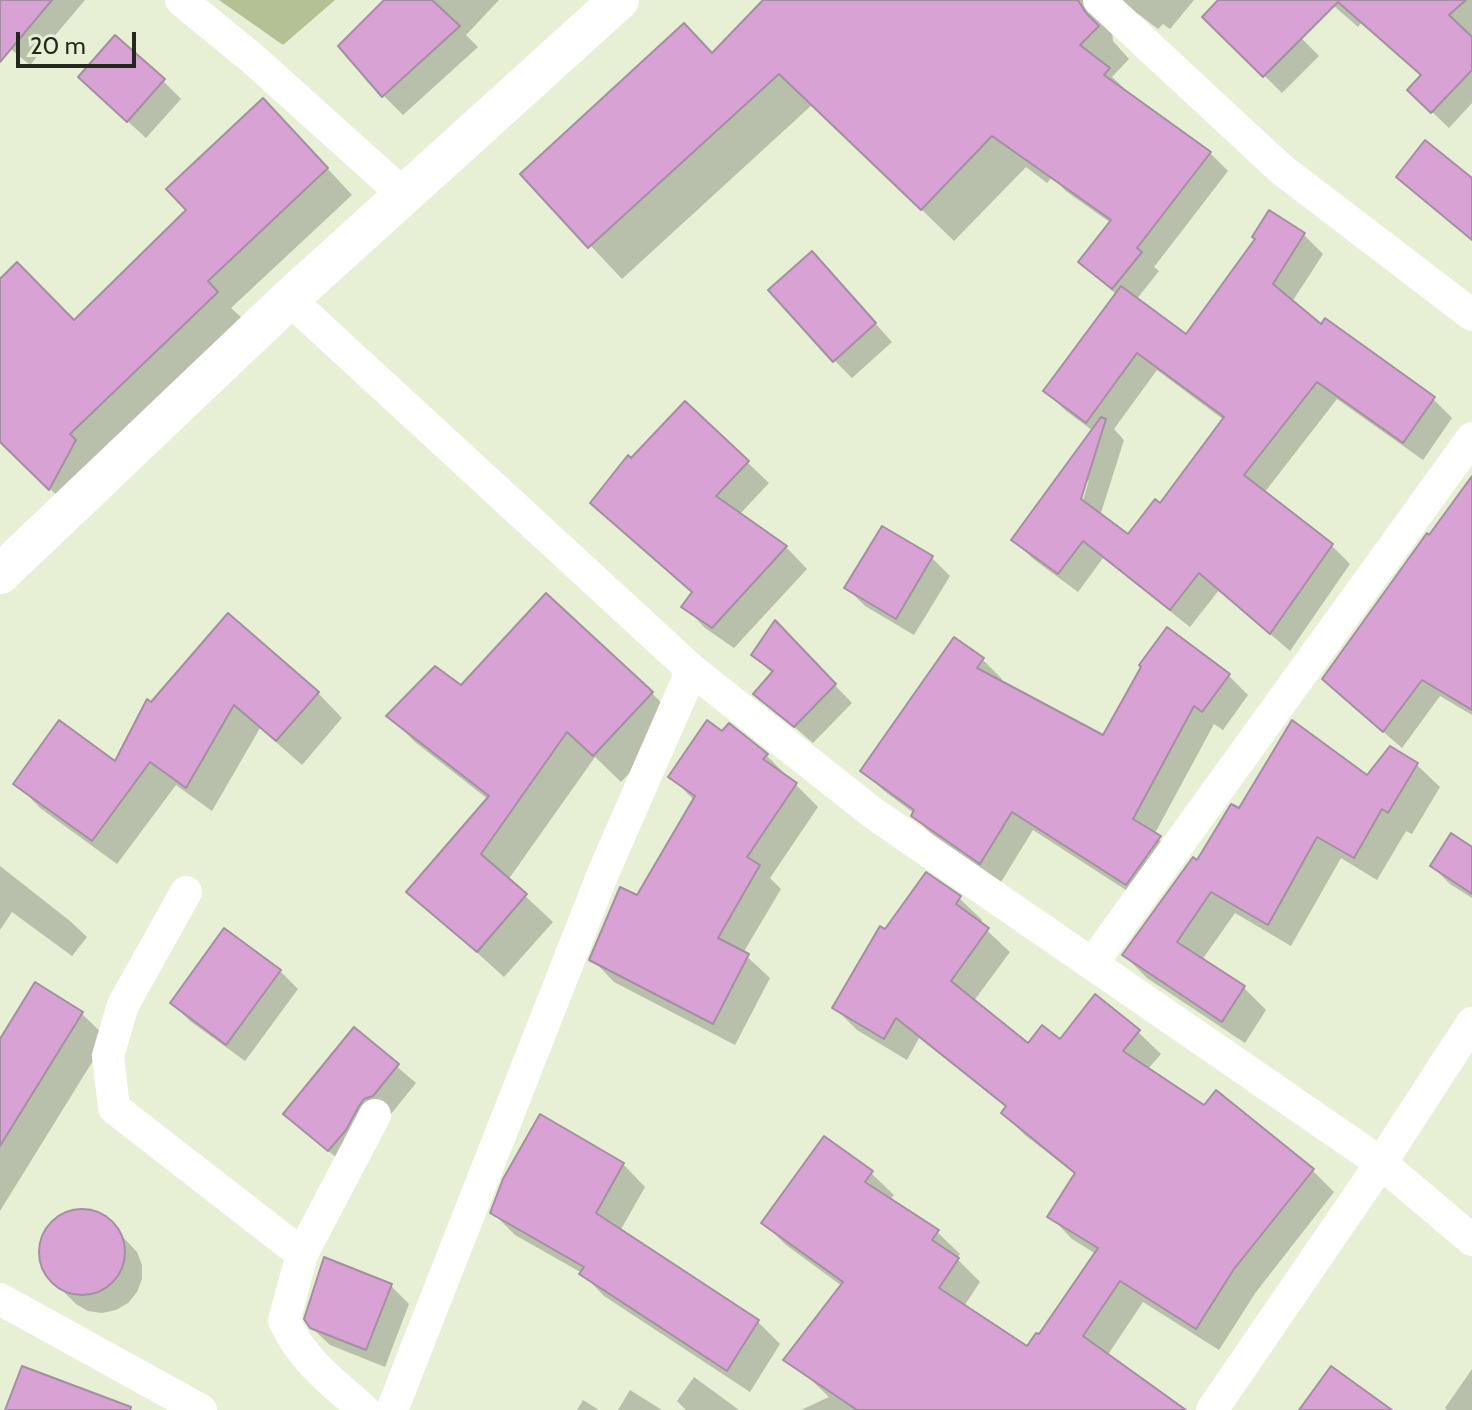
<!DOCTYPE html>
<style>
body{margin:0}
#map{position:relative;width:1472px;height:1410px;overflow:hidden;background:#e7efd5;font-family:Cabin,sans-serif}
canvas{display:block}
.scale{position:absolute;left:16px;top:32px;width:120px;height:36px;box-sizing:border-box;border:4px solid #25281e;border-top:0;padding-left:10px;font-size:24px;line-height:28px;white-space:nowrap;color:#25281e;-webkit-text-stroke:6px #e7efd5;paint-order:stroke}
</style>
<div id="map">
<canvas width="1472" height="1410"></canvas>
<div class="scale">20 m</div>
</div>
<script>
const g = document.querySelector('canvas').getContext('2d');
g.lineJoin = 'round';
function paint(path, color) {
  g.fillStyle = color;
  g.fill(path, 'evenodd');
}
function stroke(path, color, width, dash) {
  g.strokeStyle = color;
  g.lineWidth = width;
  g.lineCap = dash ? 'butt' : 'round';
  g.setLineDash(dash || []);
  g.stroke(path);
}
const green = new Path2D(`
 M 219,0 L 335,0 L 283,45 Z`);
const shadow = new Path2D(`
 M 0,0 L 85,0 L 30,65 L 0,40 Z
 M 387,0 L 499,0 L 466,35 L 478,47 L 403,115 L 383,95 Z
 M 766,0 L 1194,0 L 1170,29 L 1163,24 L 1158,29 L 1137,13 L 1126,14 L 1112,30 L 1113,41 L 1129,59 L 1112,77 L 1124,88 L 1096,123 L 1210,153 L 1228,171 L 1154,267 L 1159,271 L 1136,300 L 1186,337 L 1257,240 L 1269,213 L 1304,235 L 1323,254 L 1292,302 L 1322,327 L 1433,399 L 1452,418 L 1423,460 L 1337,399 L 1264,493 L 1331,545 L 1350,564 L 1290,651 L 1219,590 L 1190,627 L 1103,558 L 1078,592 L 1032,558 L 1014,539 L 1093,431 L 1065,410 L 1046,391 L 1117,295 L 1080,262 L 1111,223 L 1067,192 L 1052,177 L 1047,183 L 1026,167 L 954,241 L 813,104 L 622,279 L 523,174 L 713,55 ZM 1157,370 L 1224,420 L 1160,506 L 1128,537 L 1100,516 L 1124,440 L 1114,429 ZM 1089,480 L 1080,510 L 1076,508 L 1083,486 Z
 M 1221,0 L 1264,0 L 1319,56 L 1282,93 L 1205,17 Z
 M 1327,0 L 1472,0 L 1472,103 L 1449,128 L 1426,106 L 1423,76 L 1361,23 L 1358,27 Z
 M 163,81 L 181,99 L 146,138 L 98,94 Z
 M 288,126 L 352,195 L 231,308 L 242,318 L 75,513 L 0,440 L 0,282 L 74,322 Z
 M 829,272 L 892,342 L 852,378 L 834,360 Z
 M 747,462 L 769,483 L 739,515 L 786,547 L 807,569 L 734,648 L 705,628 L 684,606 L 693,593 L 593,503 Z
 M 1472,479 L 1472,715 L 1440,696 L 1402,748 L 1342,696 L 1430,537 Z
 M 932,558 L 950,576 L 914,635 L 865,606 L 847,588 Z
 M 792,641 L 852,703 L 813,743 L 756,694 L 773,674 L 753,655 Z
 M 982,659 L 1002,679 L 1000,682 L 1104,738 L 1229,676 L 1248,695 L 1223,730 L 1214,724 L 1154,835 L 1179,858 L 1146,903 L 1033,830 L 1001,882 L 933,835 L 913,816 L 915,814 L 883,790 L 863,770 Z
 M 461,688 L 652,693 L 678,720 L 621,782 L 595,757 L 508,880 L 553,922 L 504,977 L 409,891 L 489,800 L 415,742 L 389,716 Z
 M 318,693 L 342,718 L 302,765 L 260,728 L 212,811 L 176,785 L 117,864 L 40,808 L 16,783 L 116,764 L 152,704 Z
 M 729,726 L 767,756 L 818,807 L 770,878 L 781,889 L 743,953 L 770,978 L 735,1045 L 614,982 L 592,959 L 637,898 L 695,801 L 671,777 Z
 M 1417,765 L 1440,787 L 1412,834 L 1406,831 L 1377,880 L 1341,858 L 1291,946 L 1235,913 L 1202,960 L 1244,988 L 1266,1010 L 1245,1043 L 1147,978 L 1124,955 L 1239,811 Z
 M 1472,850 L 1472,898 L 1450,884 L 1432,866 Z
 M 0,866 L 70,921 L 87,937 L 72,956 L 12,912 L 0,930 Z
 M 959,898 L 982,920 L 980,924 L 1010,952 L 973,1002 L 1028,1046 L 1138,1032 L 1161,1054 L 1147,1070 L 1204,1108 L 1312,1170 L 1334,1192 L 1256,1292 L 1219,1350 L 1143,1302 L 1107,1356 L 1180,1410 L 801,1410 L 829,1397 L 801,1370 L 842,1286 L 786,1245 L 764,1223 L 871,1173 L 894,1195 L 890,1200 L 937,1232 L 960,1254 L 957,1259 L 980,1282 L 964,1306 L 1027,1349 L 1039,1337 L 1096,1254 L 1072,1239 L 1050,1216 L 1076,1175 L 1025,1135 L 1003,1113 L 1007,1108 L 919,1038 L 907,1060 L 857,1030 L 835,1008 L 885,932 Z
 M 280,971 L 298,989 L 245,1061 L 190,1021 L 172,1003 Z
 M 36,985 L 82,1014 L 107,1038 L 0,1211 L 0,1042 Z
 M 354,1030 L 416,1083 L 391,1114 L 382,1117 L 347,1167 L 286,1114 Z
 M 623,1164 L 645,1187 L 620,1231 L 758,1322 L 780,1344 L 750,1392 L 604,1296 L 582,1273 L 515,1235 L 492,1212 Z
 M 86,1211 L 98,1214 L 109,1222 L 137,1252 L 142,1265 L 142,1279 L 137,1292 L 128,1303 L 116,1310 L 102,1313 L 88,1311 L 76,1304 L 47,1275 L 40,1249 L 44,1236 L 60,1217 Z
 M 391,1286 L 409,1304 L 385,1367 L 330,1345 L 311,1327 Z
 M 1472,1369 L 1472,1410 L 1447,1410 L 1445,1408 Z
 M 694,1377 L 739,1410 L 686,1410 L 677,1401 Z
 M 630,1390 L 662,1410 L 618,1410 Z
 M 583,1400 L 599,1410 L 577,1410 Z`);
const building = new Path2D(`
 M 0,0 L 52,0 L 0,62 Z
 M 384,0 L 432,0 L 460,26 L 382,97 L 338,46 Z
 M 763,0 L 1078,0 L 1086,13 L 1099,26 L 1080,45 L 1110,68 L 1104,75 L 1211,152 L 1137,248 L 1142,252 L 1112,289 L 1078,262 L 1111,220 L 992,136 L 921,210 L 779,74 L 588,248 L 520,174 L 684,23 L 712,53 Z
 M 1218,0 L 1466,0 L 1449,15 L 1472,37 L 1472,70 L 1431,113 L 1407,90 L 1421,75 L 1338,2 L 1263,77 L 1202,17 Z
 M 115,35 L 165,79 L 127,122 L 78,77 Z
 M 263,98 L 328,168 L 208,281 L 218,292 L 70,434 L 76,440 L 49,490 L 0,442 L 0,279 L 17,262 L 74,320 L 186,210 L 166,189 Z
 M 1425,140 L 1472,178 L 1472,240 L 1396,177 Z
 M 1269,210 L 1305,233 L 1273,284 L 1321,324 L 1325,318 L 1435,397 L 1403,443 L 1317,382 L 1244,475 L 1333,544 L 1270,634 L 1199,573 L 1170,610 L 1083,541 L 1058,574 L 1011,540 L 1101,417 L 1106,419 L 1081,499 L 1128,534 L 1155,499 L 1160,503 L 1224,417 L 1137,353 L 1086,423 L 1043,391 L 1121,286 L 1186,334 L 1255,239 L 1252,237 Z
 M 812,251 L 876,323 L 833,362 L 768,290 Z
 M 685,401 L 749,461 L 716,496 L 787,546 L 712,628 L 681,607 L 692,592 L 590,503 L 628,455 L 631,458 Z
 M 1472,476 L 1472,710 L 1422,680 L 1383,732 L 1322,679 L 1427,533 L 1429,535 Z
 M 882,526 L 933,556 L 896,619 L 844,588 Z
 M 546,593 L 653,692 L 593,756 L 567,732 L 481,854 L 527,894 L 477,952 L 406,892 L 489,796 L 386,716 L 435,666 L 461,685 Z
 M 228,613 L 319,692 L 276,741 L 234,705 L 186,788 L 150,762 L 92,841 L 13,784 L 59,720 L 115,761 L 147,699 L 151,702 Z
 M 775,620 L 836,684 L 794,727 L 753,694 L 773,671 L 751,655 Z
 M 1167,627 L 1230,674 L 1202,712 L 1194,706 L 1133,819 L 1161,836 L 1126,885 L 1012,812 L 980,864 L 911,816 L 914,810 L 860,771 L 954,637 L 984,658 L 977,668 L 1103,735 L 1141,667 L 1139,665 Z
 M 707,720 L 722,731 L 729,723 L 768,754 L 763,759 L 797,783 L 747,857 L 760,865 L 718,938 L 749,954 L 713,1024 L 589,960 L 620,887 L 637,895 L 695,796 L 668,777 Z
 M 1292,720 L 1367,775 L 1390,746 L 1418,763 L 1388,813 L 1382,809 L 1354,858 L 1317,837 L 1268,925 L 1211,892 L 1177,942 L 1245,986 L 1222,1022 L 1122,955 L 1193,857 L 1197,860 L 1231,804 L 1239,808 Z
 M 1451,833 L 1472,847 L 1472,894 L 1430,866 Z
 M 926,872 L 961,896 L 956,904 L 989,928 L 951,981 L 1028,1043 L 1042,1025 L 1060,1039 L 1095,994 L 1140,1030 L 1123,1051 L 1204,1105 L 1216,1090 L 1314,1169 L 1234,1269 L 1196,1329 L 1120,1281 L 1083,1336 L 1186,1410 L 857,1410 L 783,1360 L 843,1282 L 761,1223 L 824,1136 L 873,1171 L 865,1182 L 939,1230 L 932,1240 L 959,1258 L 939,1288 L 1027,1346 L 1036,1333 L 1039,1334 L 1098,1248 L 1047,1217 L 1075,1173 L 1001,1113 L 1006,1106 L 896,1018 L 884,1039 L 832,1008 L 880,926 L 885,929 Z
 M 224,928 L 281,970 L 226,1045 L 170,1003 Z
 M 35,982 L 83,1012 L 0,1146 L 0,1039 Z
 M 354,1027 L 399,1064 L 373,1096 L 364,1099 L 359,1106 L 346,1130 L 328,1151 L 283,1114 Z
 M 540,1114 L 624,1163 L 596,1213 L 759,1320 L 727,1371 L 579,1274 L 584,1267 L 490,1213 L 503,1179 Z
 M39 1252a43 43 0 1 1 86 0a43 43 0 1 1-86 0Z
 M 324,1257 L 392,1284 L 366,1350 L 310,1328 L 304,1319 Z
 M 22,1366 L 131,1407 L 130,1410 L 5,1410 Z
 M 1331,1366 L 1392,1410 L 1299,1410 Z`);
const minor = new Path2D(`
 M 181,0 L 253,59 L 404,195
 M 1099,0 L 1281,169 L 1472,315
 M 289,299 L 692,670 L 873,813 L 1381,1163 L 1472,1240
 M 186,892 L 123,1005 L 108,1056 L 114,1108 L 302,1254
 M 1092,964 L 1472,438
 M 0,1299 L 201,1410
 M 364,1410 C 330,1380 305,1363 284,1321 L 302,1254 L 375,1115
 M 392,1410 L 604,871 L 692,670
 M 1212,1410 L 1381,1163 L 1472,1023`);
const tertiary = new Path2D(`
 M 0,574 L 289,299 L 619,0`);
paint(green, '#b3c194');
paint(shadow, '#0003');
paint(building, '#d8a2d5');
stroke(building, '#a48fa2', 2);
stroke(minor, '#fff', 32);
stroke(tertiary, '#fff', 40);
</script>
